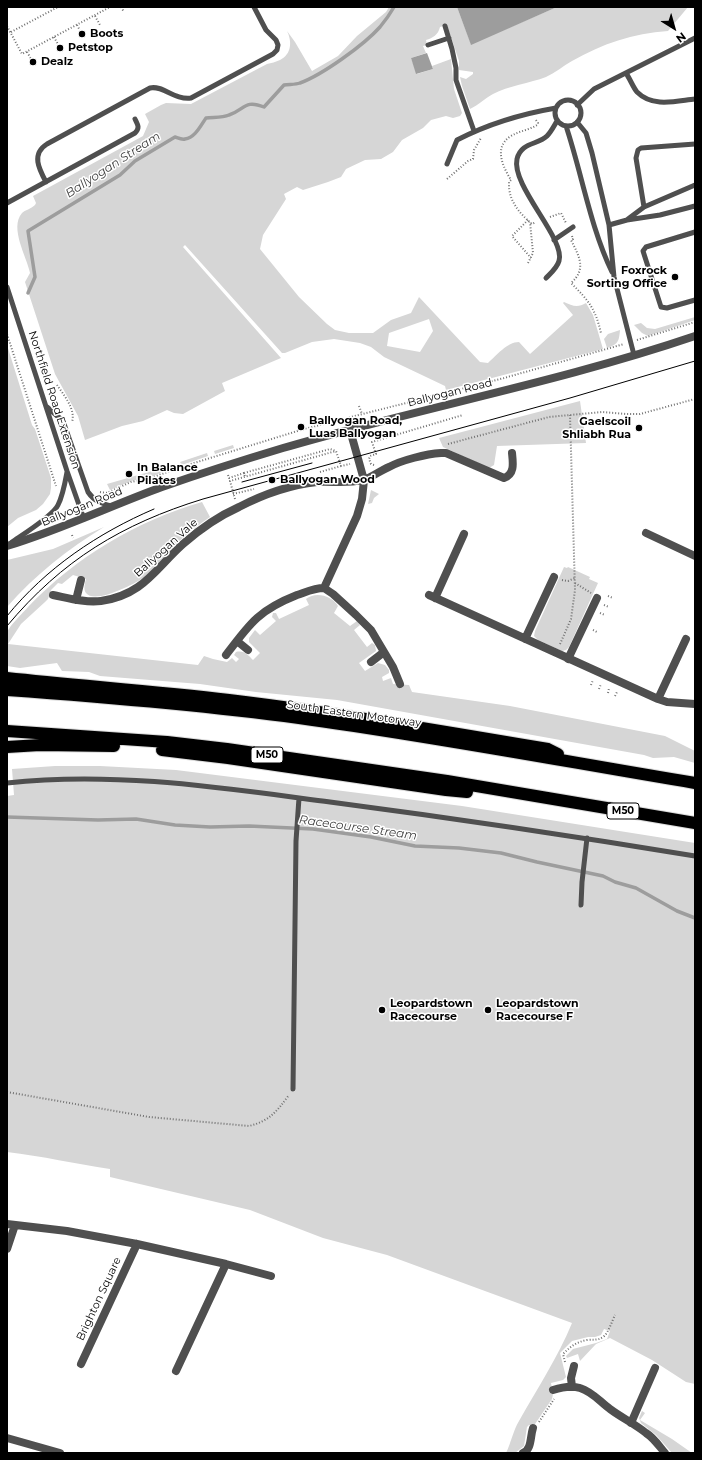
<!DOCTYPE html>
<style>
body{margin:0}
#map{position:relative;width:702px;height:1460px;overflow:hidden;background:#fff;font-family:Montserrat,sans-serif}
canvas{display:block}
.frame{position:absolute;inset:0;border:8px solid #000;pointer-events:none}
.north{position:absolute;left:654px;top:8px;width:40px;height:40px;-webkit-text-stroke:3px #fff;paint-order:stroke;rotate:143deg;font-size:11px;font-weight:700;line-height:16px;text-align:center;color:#000}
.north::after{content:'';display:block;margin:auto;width:14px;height:18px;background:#000;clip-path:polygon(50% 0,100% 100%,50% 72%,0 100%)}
</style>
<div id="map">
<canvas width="702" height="1460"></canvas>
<div class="frame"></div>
<div class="north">N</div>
</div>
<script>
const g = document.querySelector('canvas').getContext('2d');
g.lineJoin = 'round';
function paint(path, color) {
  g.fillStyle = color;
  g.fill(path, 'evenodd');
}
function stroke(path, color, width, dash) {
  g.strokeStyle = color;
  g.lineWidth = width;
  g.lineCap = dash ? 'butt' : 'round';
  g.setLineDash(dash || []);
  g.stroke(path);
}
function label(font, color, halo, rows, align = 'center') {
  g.font = font + ' Montserrat,sans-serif';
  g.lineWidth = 3;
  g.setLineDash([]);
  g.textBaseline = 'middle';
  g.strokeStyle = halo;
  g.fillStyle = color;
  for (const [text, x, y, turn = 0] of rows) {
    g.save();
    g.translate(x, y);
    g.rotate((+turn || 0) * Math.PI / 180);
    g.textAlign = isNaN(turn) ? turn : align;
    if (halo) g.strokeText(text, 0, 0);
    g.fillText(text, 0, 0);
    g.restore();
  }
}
const green = new Path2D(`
 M 389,7 L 457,7 L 471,44 L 557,7 L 688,7 L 668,31 C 633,33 602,44 572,61 C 563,66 555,73 546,77 C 530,83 508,86 493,94 C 485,98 479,105 470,109 L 462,86 L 460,77 L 466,79 L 473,74 L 473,72 L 459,70 L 459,61 L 447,25 L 440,27 C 438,35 433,38 426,40 L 427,45 L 423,46 L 426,53 L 411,58 L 417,74 L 433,69 L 432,66 L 451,59 L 454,89 L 462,113 L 460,116 L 453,118 L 446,116 L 431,120 L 423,128 L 402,140 L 393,152 L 381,159 L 365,160 L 346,169 L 341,177 L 328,182 L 303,190 L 297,187 L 284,194 L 286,199 L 263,235 L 260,249 L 299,297 L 327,324 L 335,330 L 349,333 L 373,333 L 391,320 L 411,313 L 419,297 L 480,362 L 488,363 C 496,356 507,342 519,342 L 530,354 L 573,315 L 563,303 L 564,302 C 572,306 578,308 586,303 L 593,315 L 603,349 L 446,390 L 445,386 L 384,357 L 371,347 L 360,343 L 334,339 L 312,342 L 285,353 L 282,353 L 185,245 L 183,247 L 281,358 L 222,383 L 225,391 L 183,414 L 174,413 L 167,410 L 143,421 L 122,426 L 85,440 L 78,416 L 55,374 L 25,282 L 30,273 C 27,257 9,228 22,213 C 25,210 31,209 35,205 L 36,203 L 33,196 L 143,136 L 149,122 L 145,114 L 161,105 L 166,103 L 191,104 L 267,64 C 271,63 276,62 280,60 C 292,54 292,41 287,31 L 295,42 L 312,71 L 338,56 L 357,36 L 386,12 ZM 429,319 L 433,331 L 420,352 L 387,346 L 389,333 Z
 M 695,317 L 695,320 L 648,336 L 642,333 L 634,325 L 641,323 L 647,328 L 655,329 Z
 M 620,330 C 619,342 618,344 607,348 L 604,339 L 608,334 Z
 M 7,345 L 32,425 L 35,429 L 51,478 L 51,488 L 50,494 L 43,504 L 36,510 L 18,518 L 7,527 Z
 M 580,401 L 586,443 L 497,446 L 494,465 L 489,468 L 443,447 L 439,438 Z
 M 233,445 L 234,448 L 215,454 L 214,451 Z
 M 207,453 L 208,456 L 182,465 L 180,462 Z
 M 166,467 L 167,470 L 153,476 L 131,481 L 110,490 L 107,484 Z
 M 371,490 L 379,494 L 374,498 L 372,503 L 368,504 Z
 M 202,502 L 210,517 C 198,525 187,534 177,543 C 166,554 157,567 145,577 C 136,583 95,605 86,593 C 83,589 85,583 86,579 L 73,575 L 62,584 L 58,583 L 51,590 L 48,599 L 45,602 L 21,624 L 8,644 L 198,665 L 204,656 L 213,659 L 227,662 L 232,658 L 236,662 L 239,659 L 234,655 L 236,652 C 244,650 248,655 253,660 L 260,653 L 249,642 L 249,638 L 255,630 L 260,635 L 276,621 L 272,617 L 273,613 L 276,613 L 279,619 L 309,605 L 306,599 C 316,591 332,596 338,606 L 334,613 L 350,626 L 357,621 L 360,625 L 354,630 L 367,647 L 372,643 L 375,645 L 376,651 L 359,663 L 365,671 L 378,663 L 385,665 L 389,670 L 389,673 L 382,677 L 383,681 L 391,678 L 393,684 L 409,685 L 412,692 L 510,706 L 665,736 L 695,751 L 695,763 L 674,757 L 653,758 L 644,755 L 337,700 L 256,692 L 200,684 L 100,676 L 89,672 L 62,671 L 57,663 L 20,668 L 7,666 C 7,658 5,640 7,633 C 9,626 23,613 28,607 C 76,557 136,521 202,502 Z
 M 104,527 C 68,549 35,575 7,607 L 7,560 L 53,549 Z
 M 564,567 L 567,568 L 568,567 L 590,577 L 589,579 L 598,583 L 569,647 L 566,650 L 562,651 L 538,640 L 534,636 L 535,631 Z
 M 55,766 L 100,766 L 176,770 L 462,806 L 695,843 L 695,1384 L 686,1382 L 652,1360 L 610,1338 L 596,1344 L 580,1361 L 578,1354 L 567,1358 L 566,1356 L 573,1349 L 596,1343 L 607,1339 L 610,1331 L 604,1329 L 601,1335 L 595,1337 L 588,1337 L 572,1341 L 560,1353 L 566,1377 L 563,1380 L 551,1383 L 553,1394 L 552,1399 L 533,1427 L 529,1425 L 527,1427 L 524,1446 L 515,1453 L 506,1453 C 511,1443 513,1431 519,1421 C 537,1389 558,1357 572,1323 L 387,1255 L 323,1238 L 250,1210 L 110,1177 L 110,1169 C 76,1164 42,1156 7,1152 L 7,796 L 14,795 L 12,769 Z
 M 642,1411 L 645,1413 L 640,1420 L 672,1439 L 692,1453 L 672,1453 L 656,1435 L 641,1423 L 639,1418 Z`);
const water = new Path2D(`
 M 457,7 L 557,7 L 471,45 Z
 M 427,53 L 433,69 L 416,74 L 411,58 Z`);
const stream = new Path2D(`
 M 28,293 L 35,277 L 28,231 L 120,175 L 135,161 L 175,137 C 178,138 182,140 185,139 C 195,138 201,125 206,118 C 213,117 222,118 229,115 C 245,110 244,99 264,107 L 284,85 C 289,84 295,85 300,83 C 322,75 364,45 380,27 C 385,21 390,14 394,7
 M 7,817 L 98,820 L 136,819 L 175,825 L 210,827 L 249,826 L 313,829 L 371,837 L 415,846 L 459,848 L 501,853 L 537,862 L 603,876 L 615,882 L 636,888 L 677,911 L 695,918`);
const path = new Path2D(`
 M 121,7 L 124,12
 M 95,16 L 100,25
 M 77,25 L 82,34
 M 7,26 L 22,54 L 110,7
 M 11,32 L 58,7
 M 54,37 L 60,48
 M 27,52 L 33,62
 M 536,120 L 538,123 L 537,125 C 529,130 519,131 511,136 C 493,147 503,167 511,180 L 509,182 C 508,200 519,213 532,224 L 536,222
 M 447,179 L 468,161 L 473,159 L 474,150 L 481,138
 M 550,217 L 561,213 L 566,223
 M 528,220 L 512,236 L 531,258
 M 572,236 L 573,239 L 571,240 C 579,256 587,269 571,283 C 589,301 595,308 601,333
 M 528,263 L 533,253 L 530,222
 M 7,334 L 56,486
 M 637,340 L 695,322
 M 57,385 C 64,395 76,410 72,422
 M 359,406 L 362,414
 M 448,444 L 549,417 L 602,412 L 626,414 L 640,414 L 695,399
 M 374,465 L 371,464 L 369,459 L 370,456 L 376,454 L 372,442 L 463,415
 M 320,472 L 341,466
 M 244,473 L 330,449 L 336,451 L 341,466 L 350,464
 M 228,475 L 229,478 L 244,473 L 245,477
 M 100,492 L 107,493 L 131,482 L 153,477 L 194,463 L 304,429 L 504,378 L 624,344
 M 233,494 L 254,489
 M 235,499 L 230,481 L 336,451
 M 72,535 L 73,538
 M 562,580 L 568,581 L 575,578
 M 575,583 L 591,593
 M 608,596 L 613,598
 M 604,605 L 609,607
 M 600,613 L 605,615
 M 593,630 L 597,632
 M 560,644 L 571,619 L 575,590 L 570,415
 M 591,685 L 593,680
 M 599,689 L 601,684
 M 608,693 L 609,688
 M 615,696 L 617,692
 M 7,1092 L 149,1117 L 249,1126 C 270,1121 277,1111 289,1095
 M 565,1362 L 563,1354 C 570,1347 576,1342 587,1340 C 593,1339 597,1341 603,1337 C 608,1334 612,1321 615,1315
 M 539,1422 L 554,1399`);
const service = new Path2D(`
 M 445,26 L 452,49 L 456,68 L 456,80 L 474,131
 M 428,45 L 449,38
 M 626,73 C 630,79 633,87 637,92 C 653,108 676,101 695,99
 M555 113a13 13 0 1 1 26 0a13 13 0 1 1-26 0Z
 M 577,105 L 594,89 L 695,38
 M 577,122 L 586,133 L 592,153 L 609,225 L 614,277 L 634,355
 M 566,126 C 582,174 590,226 612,272
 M 447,164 L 457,140 C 488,124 521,114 556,108
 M 46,182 C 39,169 31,154 47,144 L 150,88 C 163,85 174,100 191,98 L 273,54 L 277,50 L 278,45 L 276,40 L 266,30 L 254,7
 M 7,203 L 135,133 C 140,128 138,125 135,119
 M 644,207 L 636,158 L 638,150 L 641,148 L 695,144
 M 628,219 L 644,207 L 695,185
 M 609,225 L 627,220 L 660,215 L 695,206
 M 695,232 L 646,247 L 643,251 L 661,307 L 667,308 L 695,300
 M 554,240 L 573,227
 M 546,278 C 551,273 557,268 559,261 C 566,239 511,186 517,159 C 521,142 538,145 547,136 C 551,132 554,126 557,121
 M 7,287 L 67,471 L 84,519
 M 47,407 L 63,421 L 88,492 C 94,501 102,504 112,506
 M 12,542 C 22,535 53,516 58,505 C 63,495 65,483 67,472
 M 7,783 C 115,771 223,788 330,802 C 452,818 573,836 695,856
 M 581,905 L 582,882 L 587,838
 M 293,1089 L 296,841 L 299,798`);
const minor = new Path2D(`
 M 646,533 L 695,556
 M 324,588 L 357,516 L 362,499 L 364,480 L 350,430
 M 53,595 C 68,598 85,603 101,601 C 143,595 155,569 183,544 C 200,529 219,516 239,507 C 262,495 290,485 317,482 C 332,481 347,484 362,480 C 372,478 379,471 389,467 C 402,460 426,454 441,453 L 446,453 L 504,478 C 515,474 513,463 512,453
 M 429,595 L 658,699 L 667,702 L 695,704
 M 435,598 L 464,534
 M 76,600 L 81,580
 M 525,639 L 554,577
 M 237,641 L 248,650
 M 226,655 C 250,623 259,610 297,595 C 306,592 314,588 324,588 L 333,594 L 356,615 L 371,630 L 393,667 L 400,684
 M 568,659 L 597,598
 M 371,662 L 384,652
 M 658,699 L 686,639
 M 7,1224 L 67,1231 L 137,1244 L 226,1264 L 271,1276
 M 7,1249 L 15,1225
 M 81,1364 L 137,1244
 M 176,1371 L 226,1264
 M 572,1387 L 571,1378 L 574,1366
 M 553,1390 C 562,1387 571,1385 580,1388 C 593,1392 600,1402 610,1409 C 622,1418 635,1424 646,1433 C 654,1438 659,1446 665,1453
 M 631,1423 L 655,1368
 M 7,1438 L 60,1453
 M 523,1453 C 532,1449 530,1437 533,1428`);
const tertiary = new Path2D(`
 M 7,546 C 60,530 110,506 162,487 C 202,473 243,460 283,448 C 419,408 560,382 695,336`);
const motorway = new Path2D(`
 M 7,678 C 81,686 155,691 229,700 C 336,713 442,731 548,749 L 558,754
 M 7,690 C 105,697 202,705 299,718 C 431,736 563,761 695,783
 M 7,731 L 167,742 L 227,749 L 447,781 L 695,823
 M 7,747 L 40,745 L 114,746
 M 162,750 L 228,758 L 446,790 L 467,792`);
const tram = new Path2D(`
 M 242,482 L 312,463
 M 7,616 C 46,568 98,533 154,509
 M 7,626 C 62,560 122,524 203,499 L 570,398 L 695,361`);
const markers = [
 [82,34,4,"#000"],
 [60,48,4,"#000"],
 [33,62,4,"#000"],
 [675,277,4,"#000"],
 [301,427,4,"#000"],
 [639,428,4,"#000"],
 [129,474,4,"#000"],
 [272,480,4,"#000"],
 [382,1010,4,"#000"],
 [488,1010,4,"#000"]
];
const shields = [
 [267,755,32],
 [623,811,32]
];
const shieldNames = [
 ["M50",267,755],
 ["M50",623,811]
];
const poiNames = [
 ["Boots",90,34],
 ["Petstop",68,48],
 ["Dealz",41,62],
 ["Foxrock",667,271,"right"],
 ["Sorting Office",667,284,"right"],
 ["Ballyogan Road,",309,421],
 ["Luas Ballyogan",309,434],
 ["Gaelscoil",631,422,"right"],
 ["Shliabh Rua",631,435,"right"],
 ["In Balance",137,468],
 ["Pilates",137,481],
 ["Ballyogan Wood",280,480],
 ["Leopardstown",390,1004],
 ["Racecourse",390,1017],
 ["Leopardstown",496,1004],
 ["Racecourse F",496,1017]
];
const streetNames = [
 ["Ballyogan Road",450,393,-14],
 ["Northfield Road Extension",54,400,72],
 ["Ballyogan Road",82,507,-22],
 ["Ballyogan Vale",166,548,-42],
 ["South Eastern Motorway",354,714,8],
 ["Brighton Square",99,1299,-65]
];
const waterNames = [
 ["Ballyogan Stream",113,165,-33],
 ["Racecourse Stream",358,828,8]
];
paint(green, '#d6d6d6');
paint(water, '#9d9d9d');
stroke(stream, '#9d9d9d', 3.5);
stroke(motorway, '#dbdbdb', 14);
stroke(path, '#717171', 2, [1, 2]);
stroke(service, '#4f4f4f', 5);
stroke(minor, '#4f4f4f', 8);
stroke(tertiary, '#4f4f4f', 8);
stroke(motorway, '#000', 12);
stroke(tram, '#000', 1);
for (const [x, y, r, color] of markers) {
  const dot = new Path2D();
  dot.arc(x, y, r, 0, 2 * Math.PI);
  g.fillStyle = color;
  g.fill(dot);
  stroke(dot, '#fff', 1.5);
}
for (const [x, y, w] of shields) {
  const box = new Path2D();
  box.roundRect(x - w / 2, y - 8, w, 16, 3);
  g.fillStyle = '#fff';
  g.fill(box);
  stroke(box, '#000', 1);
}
label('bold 10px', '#000', null, shieldNames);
label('bold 11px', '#000', '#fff', poiNames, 'left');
label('11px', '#000', '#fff', streetNames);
label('italic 12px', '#3e3e3e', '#fff', waterNames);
</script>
